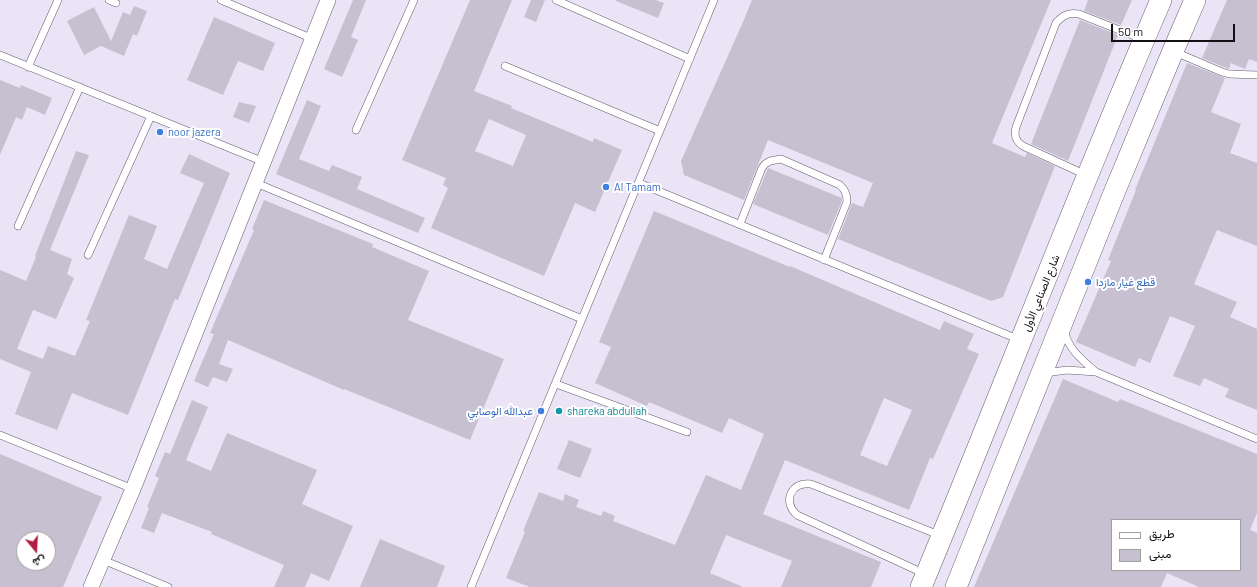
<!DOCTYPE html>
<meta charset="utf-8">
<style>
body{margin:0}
#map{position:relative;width:1257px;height:587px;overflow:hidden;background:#ebe4f6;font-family:Barlow,Vazirmatn,sans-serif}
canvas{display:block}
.legend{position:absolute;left:1111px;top:519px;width:130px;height:52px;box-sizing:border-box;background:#fff;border:1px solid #a09fa1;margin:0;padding:5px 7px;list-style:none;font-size:12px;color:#120f15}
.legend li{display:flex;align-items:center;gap:8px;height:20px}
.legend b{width:20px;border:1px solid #a09fa1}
.north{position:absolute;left:16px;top:531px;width:40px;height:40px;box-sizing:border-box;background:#fff;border:1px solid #a09fa1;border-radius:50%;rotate:162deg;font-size:11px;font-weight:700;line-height:16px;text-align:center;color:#120f15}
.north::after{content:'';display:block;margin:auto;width:14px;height:18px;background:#b01d42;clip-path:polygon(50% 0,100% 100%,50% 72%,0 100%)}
.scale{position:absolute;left:1111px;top:24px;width:124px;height:18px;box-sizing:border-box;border:2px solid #120f15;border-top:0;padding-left:5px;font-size:12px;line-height:14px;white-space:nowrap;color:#120f15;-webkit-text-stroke:3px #fff;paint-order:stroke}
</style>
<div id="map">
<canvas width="1257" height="587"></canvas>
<ul class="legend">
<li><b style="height:5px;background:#fff"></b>طريق</li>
<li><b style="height:11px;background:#c6c0d1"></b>مبنى</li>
</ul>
<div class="north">ش</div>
<div class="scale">50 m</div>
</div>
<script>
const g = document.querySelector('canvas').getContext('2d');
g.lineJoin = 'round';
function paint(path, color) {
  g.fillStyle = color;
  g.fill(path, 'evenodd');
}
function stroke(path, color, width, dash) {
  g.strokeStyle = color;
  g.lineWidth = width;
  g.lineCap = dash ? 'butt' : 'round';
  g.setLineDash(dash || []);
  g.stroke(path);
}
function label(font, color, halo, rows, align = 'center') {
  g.font = font + ' Barlow,Vazirmatn,sans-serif';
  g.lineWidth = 4;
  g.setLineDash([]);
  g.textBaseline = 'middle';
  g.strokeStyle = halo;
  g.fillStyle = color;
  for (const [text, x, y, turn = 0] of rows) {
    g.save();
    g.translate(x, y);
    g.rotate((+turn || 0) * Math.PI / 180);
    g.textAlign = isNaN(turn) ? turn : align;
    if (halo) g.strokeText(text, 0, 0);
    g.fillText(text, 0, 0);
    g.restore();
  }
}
const building = new Path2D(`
 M 353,0 L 366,0 L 351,37 L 358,40 L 342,77 L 324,69 Z
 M 470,0 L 512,0 L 474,91 L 512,106 L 511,108 L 593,142 L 594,138 L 622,150 L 595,212 L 575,203 L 544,276 L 431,228 L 448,188 L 443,185 L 446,178 L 402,160 ZM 489,119 L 526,135 L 513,166 L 475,151 Z
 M 531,0 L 545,0 L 536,22 L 524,17 Z
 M 616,0 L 656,0 L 664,3 L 658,18 L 616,1 Z
 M 752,0 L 1051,0 L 992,143 L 1025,157 L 1027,153 L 1055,166 L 1003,297 L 991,301 L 838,239 L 852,203 L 863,207 L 873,183 L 768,140 L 744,200 L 684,175 L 681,161 L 743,22 Z
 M 1088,0 L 1132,0 L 1121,25 L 1084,11 Z
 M 1227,0 L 1257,0 L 1257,62 L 1249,59 L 1245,69 L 1231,63 L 1229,69 L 1202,58 Z
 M 134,6 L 147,11 L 137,36 L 133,34 L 124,56 L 101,46 L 84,55 L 67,21 L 94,7 L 111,41 L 123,12 L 130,15 Z
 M 214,17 L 275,43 L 263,71 L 238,61 L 223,95 L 187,80 Z
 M 1080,20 L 1118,35 L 1068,161 L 1031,144 Z
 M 1187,63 L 1225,78 L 1211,112 L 1241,124 L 1230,153 L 1257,163 L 1257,246 L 1217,230 L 1194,284 L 1237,302 L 1230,317 L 1257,329 L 1257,410 L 1225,397 L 1229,389 L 1204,378 L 1200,386 L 1173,376 L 1195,326 L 1170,316 L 1150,363 L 1139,358 L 1135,367 L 1076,342 L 1111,261 L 1108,260 L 1136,190 L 1135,190 Z
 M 0,80 L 20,88 L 21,85 L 52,98 L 45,115 L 27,107 L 22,120 L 16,117 L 0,155 Z
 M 307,100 L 321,106 L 299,159 L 329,171 L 332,165 L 362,177 L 357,189 L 425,218 L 418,233 L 276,174 Z
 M 239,102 L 256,106 L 249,123 L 233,117 Z
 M 76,151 L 89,155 L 50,250 L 72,259 L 67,274 L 74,278 L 56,319 L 33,310 L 17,349 L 43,359 L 48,346 L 75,356 L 90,321 L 86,320 L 129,215 L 157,226 L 144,259 L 167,269 L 204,183 L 180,173 L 189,154 L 230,173 L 178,300 L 175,299 L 128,415 L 72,393 L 57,430 L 15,414 L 31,372 L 0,359 L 0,270 L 26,281 L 36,257 L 35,256 Z
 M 768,168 L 842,198 L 842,201 L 828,235 L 753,204 Z
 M 264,200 L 373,244 L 372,247 L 429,271 L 408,320 L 504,359 L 470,440 L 344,389 L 344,390 L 228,340 L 219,364 L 233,369 L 227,382 L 213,377 L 208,387 L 194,381 L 214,334 L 210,333 L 254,230 L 252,229 Z
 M 654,211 L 790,267 L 790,266 L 940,330 L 944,321 L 974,334 L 967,349 L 979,354 L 933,459 L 930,458 L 909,510 L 785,460 L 763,514 L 881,562 L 871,587 L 781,587 L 792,561 L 726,535 L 710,573 L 743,587 L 530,587 L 506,578 L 525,532 L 523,531 L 539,492 L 563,501 L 565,494 L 579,500 L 576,507 L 601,516 L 603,511 L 615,516 L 613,521 L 675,545 L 706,475 L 741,490 L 764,434 L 729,418 L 722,433 L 649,402 L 647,406 L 595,383 L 611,347 L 599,342 ZM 884,398 L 912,410 L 887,466 L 860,455 Z
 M 1063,379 L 1118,402 L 1120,399 L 1257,454 L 1257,513 L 1250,530 L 1257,533 L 1257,587 L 1199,587 L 1167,573 L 1161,587 L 974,587 ZM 1112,520 L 1240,520 L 1240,570 L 1112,570 Z
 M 192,400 L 208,407 L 186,460 L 211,471 L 227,433 L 317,470 L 302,504 L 353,526 L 329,581 L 311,573 L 305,587 L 274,587 L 284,565 L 211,534 L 212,532 L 162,513 L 154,533 L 141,528 L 149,508 L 147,507 L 159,478 L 155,476 L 165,452 L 170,454 Z
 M 569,440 L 592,449 L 580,478 L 557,469 Z
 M 0,454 L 102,497 L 63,587 L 0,587 ZM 24,539 L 48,539 L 48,563 L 24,563 Z
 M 380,539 L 445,566 L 437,587 L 360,587 Z`);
const lane = new Path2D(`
 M 109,0 L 116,3
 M 221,0 L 313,39
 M 556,0 L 690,59
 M 1175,52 L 1222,72 L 1229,74 L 1257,75
 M 0,55 L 264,162
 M 505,66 L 660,131
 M 28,67 L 58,0
 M 356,130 L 414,0
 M 1086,175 L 1023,146 C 1015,141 1014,135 1016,127 L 1056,23 C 1063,15 1069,12 1079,14 L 1142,39
 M 256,183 L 582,319
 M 639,183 L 1020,340
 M 740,224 L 762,168 L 765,164 L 770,161 L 781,159 L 840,185 C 845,190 847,194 847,202 L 824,260
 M 18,226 L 80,87
 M 88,255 L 151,116
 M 1064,330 C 1068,349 1082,360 1096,372
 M 1045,373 L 1067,370 L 1096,372 L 1257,439
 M 556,384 L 687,432
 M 0,435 L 133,489
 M 103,560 L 168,587
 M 925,574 L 797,515 C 782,502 791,481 811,484 L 939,535
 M 471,587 L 714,0`);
const street = new Path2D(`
 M 91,587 L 133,489 L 328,0`);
const secondary = new Path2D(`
 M 921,587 C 1002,392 1077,194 1161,0
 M 956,587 L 1114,193 L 1173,51 L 1195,0`);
const markers = [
 [160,132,4,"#3f7fe0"],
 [606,187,4,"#3f7fe0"],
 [1088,282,4,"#3f7fe0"],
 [541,411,4,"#3f7fe0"],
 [559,411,4,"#0f9aa8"]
];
const shopNames = [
 ["noor jazera",168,132],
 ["Al Tamam",614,187],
 ["قطع غيار مازدا",1096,282],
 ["عبدالله الوصابي",533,411,"right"]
];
const streetNames = [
 ["شارع الصناعي الأول",1041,293,-68]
];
const cultureNames = [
 ["shareka abdullah",567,411]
];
paint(building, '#c6c0d1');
stroke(lane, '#615b6a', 8);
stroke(street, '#615b6a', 16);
stroke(secondary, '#615b6a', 22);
stroke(lane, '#fff', 7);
stroke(street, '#fff', 15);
stroke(secondary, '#fff', 21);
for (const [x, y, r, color] of markers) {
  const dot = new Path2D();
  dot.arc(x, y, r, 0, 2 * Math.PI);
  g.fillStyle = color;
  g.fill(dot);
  stroke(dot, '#fff', 1.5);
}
label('11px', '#366cbe', '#fff', shopNames, 'left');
label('11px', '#120f15', '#fff', streetNames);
label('11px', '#0d838f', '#fff', cultureNames, 'left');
</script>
